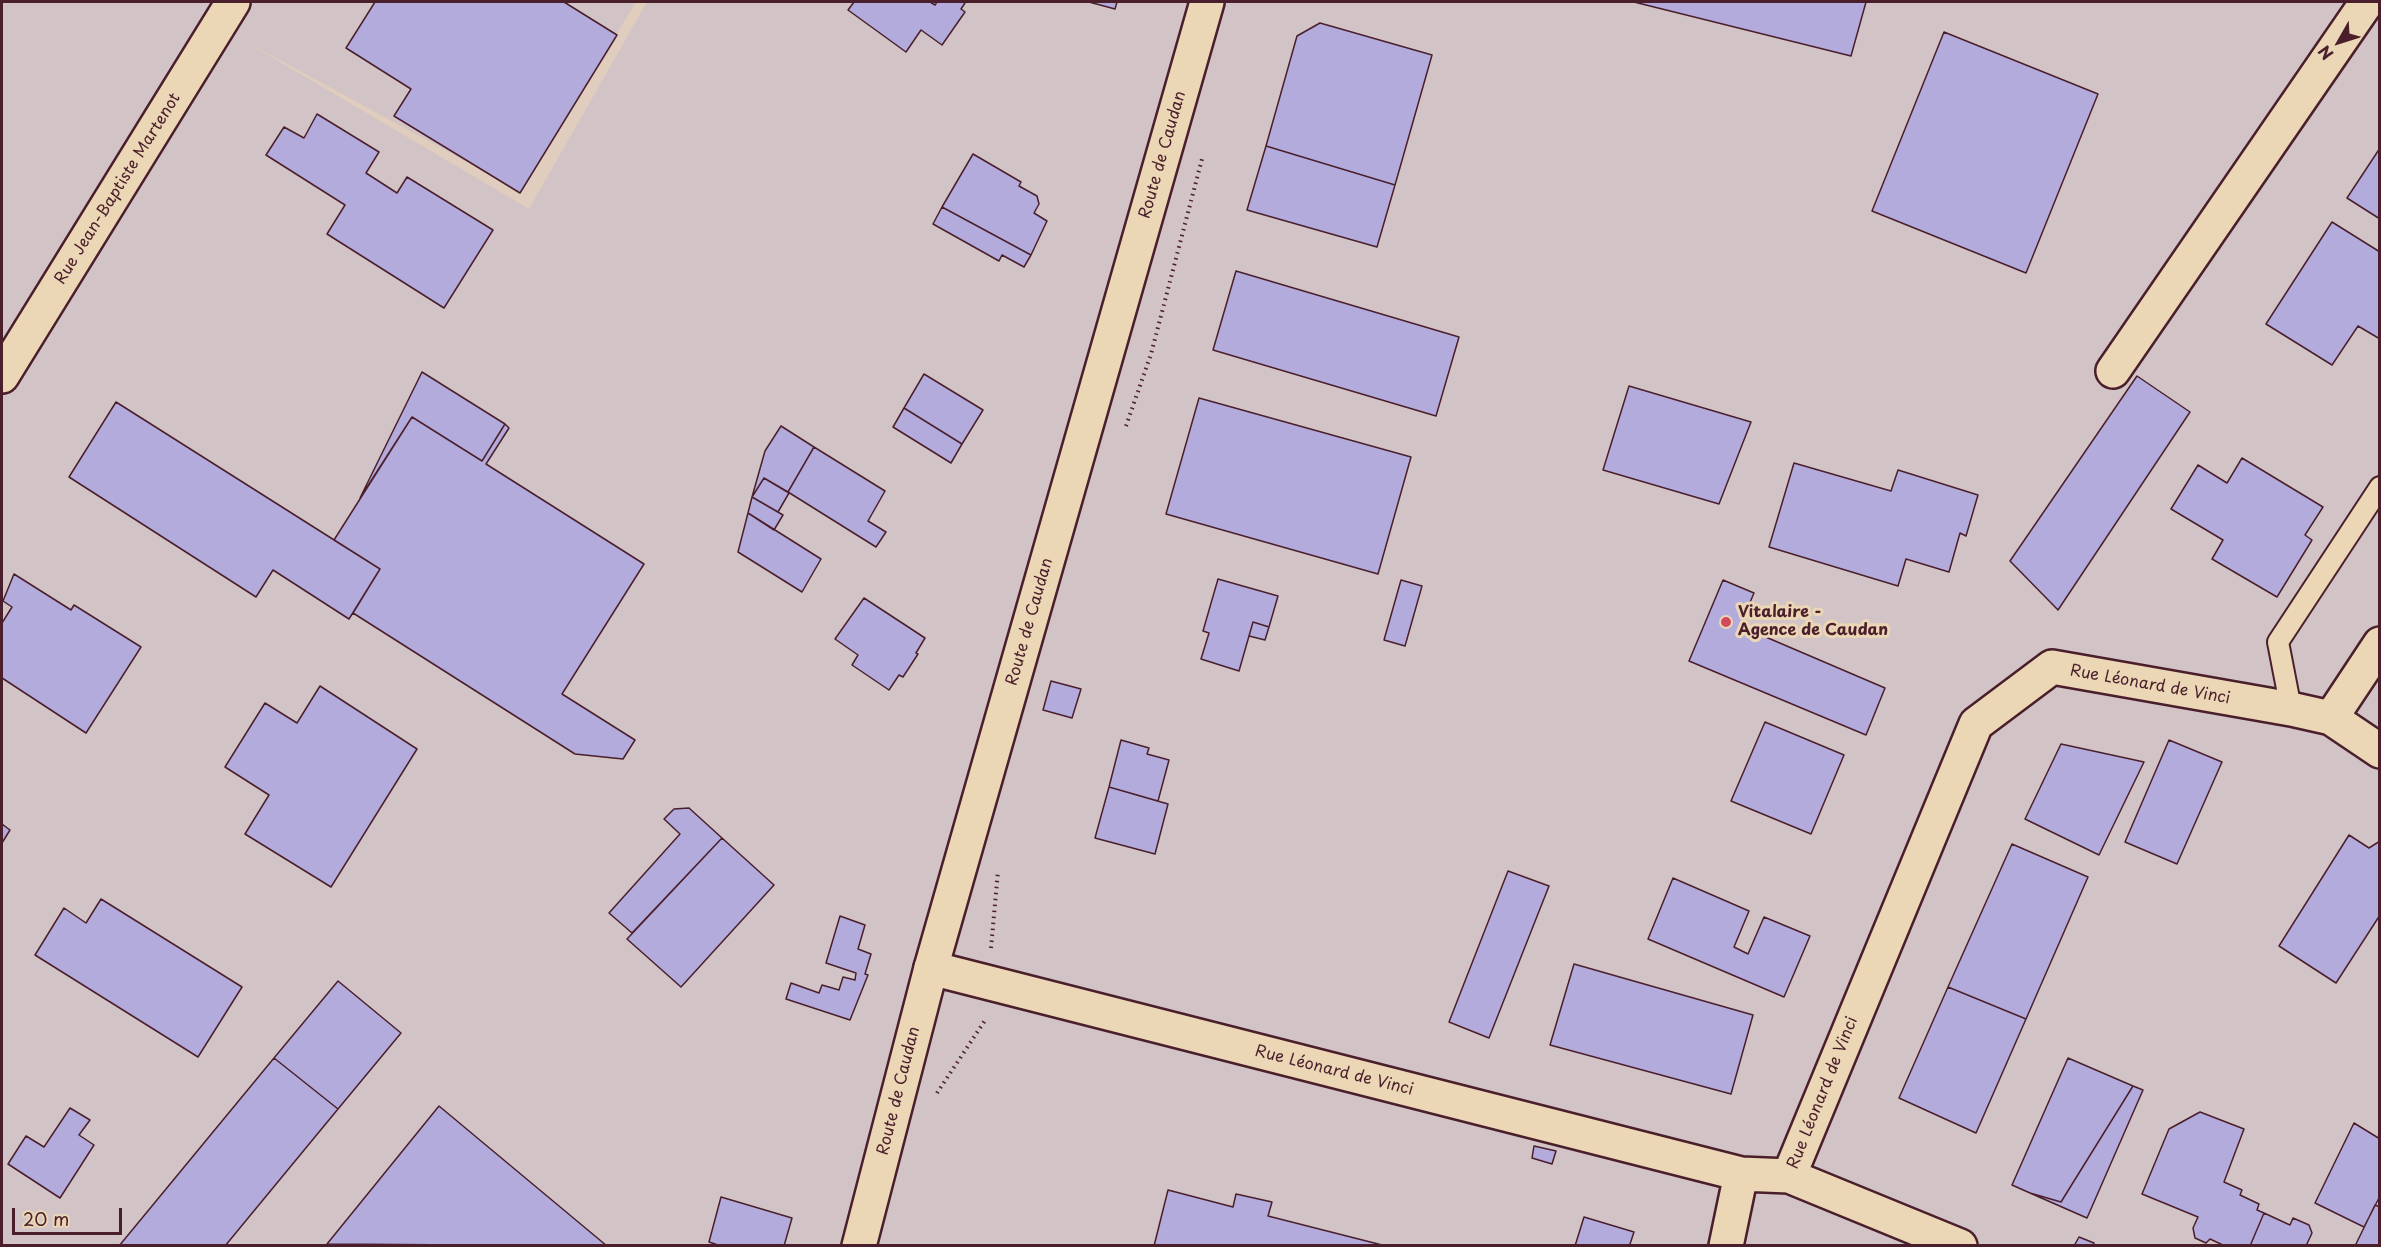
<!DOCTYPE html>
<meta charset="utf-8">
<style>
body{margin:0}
#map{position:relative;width:2381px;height:1247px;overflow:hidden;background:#e0cdbd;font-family:"Playpen Sans",sans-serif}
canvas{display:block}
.frame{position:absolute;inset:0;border:3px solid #4a1f2b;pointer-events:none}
.north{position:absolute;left:2309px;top:12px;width:60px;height:60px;-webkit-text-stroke:4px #ebd6b5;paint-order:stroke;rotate:231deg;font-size:16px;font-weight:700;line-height:24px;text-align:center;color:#4a1f2b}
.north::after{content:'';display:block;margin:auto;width:21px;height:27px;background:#4a1f2b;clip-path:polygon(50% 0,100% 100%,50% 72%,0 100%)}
.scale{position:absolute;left:12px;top:1208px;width:110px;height:27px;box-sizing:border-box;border:3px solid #4a1f2b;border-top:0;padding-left:8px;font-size:18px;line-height:21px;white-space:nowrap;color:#4a1f2b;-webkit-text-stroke:4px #ebd6b5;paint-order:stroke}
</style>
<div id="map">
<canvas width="2381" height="1247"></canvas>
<div class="frame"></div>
<div class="north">N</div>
<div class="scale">20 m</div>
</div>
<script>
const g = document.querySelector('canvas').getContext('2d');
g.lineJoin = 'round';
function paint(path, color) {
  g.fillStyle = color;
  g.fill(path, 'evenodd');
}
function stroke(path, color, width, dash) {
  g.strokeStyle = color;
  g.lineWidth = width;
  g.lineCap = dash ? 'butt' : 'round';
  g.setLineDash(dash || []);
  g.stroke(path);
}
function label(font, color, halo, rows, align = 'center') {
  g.font = font + ' "Playpen Sans",sans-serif';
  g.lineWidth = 6;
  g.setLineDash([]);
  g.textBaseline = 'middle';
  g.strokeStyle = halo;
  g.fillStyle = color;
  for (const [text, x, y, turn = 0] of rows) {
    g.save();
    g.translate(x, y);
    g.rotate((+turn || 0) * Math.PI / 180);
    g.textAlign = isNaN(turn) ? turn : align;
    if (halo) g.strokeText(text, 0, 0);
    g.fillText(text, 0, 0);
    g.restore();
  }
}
const built = new Path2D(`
 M 2,2 L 636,2 L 522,192 L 243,40 L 529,209 L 647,2 L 2379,2 L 2379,1245 L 2,1246 Z`);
const building = new Path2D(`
 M 375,2 L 564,2 L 617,35 L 520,193 L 394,116 L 411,89 L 346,48 Z
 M 854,2 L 930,2 L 935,5 L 937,2 L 963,2 L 965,3 L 961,9 L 965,12 L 942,45 L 921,30 L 906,52 L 848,10 Z
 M 1089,2 L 1117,2 L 1115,9 Z
 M 1634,2 L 1866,2 L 1851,56 Z
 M 1320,23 L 1432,55 L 1395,185 L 1266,146 L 1297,36 Z
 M 1944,32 L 2098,94 L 2026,273 L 1872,211 Z
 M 317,114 L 379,152 L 366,173 L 397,193 L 407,177 L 493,230 L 444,308 L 327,234 L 345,205 L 266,155 L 284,127 L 304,138 Z
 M 1266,146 L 1395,185 L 1377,247 L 1247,210 Z
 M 2380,148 L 2380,219 L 2347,198 Z
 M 973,154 L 1021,182 L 1019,186 L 1037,196 L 1039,204 L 1034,213 L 1047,221 L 1031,255 L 942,207 Z
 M 942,207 L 1031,255 L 1024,267 L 1002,255 L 999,261 L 933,224 Z
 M 2332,222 L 2380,252 L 2380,339 L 2358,326 L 2332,365 L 2266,324 Z
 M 1236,271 L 1459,337 L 1436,416 L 1213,350 Z
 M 422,372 L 505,424 L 482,461 L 412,417 L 360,498 Z
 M 924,374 L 983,410 L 962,444 L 904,408 Z
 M 2137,376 L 2190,412 L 2058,610 L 2010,561 Z
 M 1629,386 L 1751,422 L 1719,504 L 1603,470 Z
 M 1199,398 L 1411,457 L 1378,574 L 1166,514 Z
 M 116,402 L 380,569 L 349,619 L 273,570 L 256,597 L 69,477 Z
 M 904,408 L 962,444 L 951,463 L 893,427 Z
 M 412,417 L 482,461 L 505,424 L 509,428 L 486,464 L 644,564 L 562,694 L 635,740 L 623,759 L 575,754 L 353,613 L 380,569 L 334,540 Z
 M 781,426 L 814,447 L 788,492 L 764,478 L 752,497 L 765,451 Z
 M 814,447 L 885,491 L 868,521 L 886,532 L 876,547 L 788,492 Z
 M 2242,458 L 2323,507 L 2305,535 L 2312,540 L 2277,597 L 2212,559 L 2223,540 L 2171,509 L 2198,465 L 2227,483 Z
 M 1794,463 L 1891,491 L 1898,470 L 1978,495 L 1966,536 L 1960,533 L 1949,572 L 1906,559 L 1898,586 L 1769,547 Z
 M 764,478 L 789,493 L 778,512 L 752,497 Z
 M 752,497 L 783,515 L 774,530 L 748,513 Z
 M 748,513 L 821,559 L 802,592 L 738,552 Z
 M 14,574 L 71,610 L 74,605 L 141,647 L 86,733 L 2,678 L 2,623 L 12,607 L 3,601 Z
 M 1218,579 L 1278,596 L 1269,627 L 1253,622 L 1239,671 L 1201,659 L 1209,633 L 1203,631 Z
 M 1401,580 L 1422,586 L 1405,646 L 1384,640 Z
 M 1723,580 L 1754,593 L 1740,626 L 1885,688 L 1866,735 L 1689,661 Z
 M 864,598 L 925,638 L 916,653 L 918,654 L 903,677 L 899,675 L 889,690 L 852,665 L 858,655 L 835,639 Z
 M 1253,622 L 1269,627 L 1265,640 L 1249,636 Z
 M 1051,681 L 1081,689 L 1072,718 L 1043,710 Z
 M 320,686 L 417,749 L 331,887 L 245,834 L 269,795 L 225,767 L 265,703 L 297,723 Z
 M 1765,722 L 1844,755 L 1811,834 L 1731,801 Z
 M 1121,740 L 1149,748 L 1147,754 L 1169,760 L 1158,801 L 1109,787 Z
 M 2169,740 L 2222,762 L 2177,864 L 2125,842 Z
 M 2061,744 L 2144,762 L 2099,855 L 2025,819 Z
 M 1109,787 L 1168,804 L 1155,854 L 1095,838 Z
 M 689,808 L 722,838 L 632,933 L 609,913 L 680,834 L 664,819 L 674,809 Z
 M 2,824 L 10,830 L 2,843 Z
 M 2349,835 L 2369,848 L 2380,841 L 2380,915 L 2336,983 L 2279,946 Z
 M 722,838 L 774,885 L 681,987 L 627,939 Z
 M 2012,844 L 2088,877 L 2026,1019 L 1948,987 Z
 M 1508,871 L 1549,886 L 1489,1038 L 1449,1022 Z
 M 1673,878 L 1749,911 L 1734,947 L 1748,954 L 1764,917 L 1810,936 L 1784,997 L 1648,939 Z
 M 101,899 L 242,987 L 198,1057 L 35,955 L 64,908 L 86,923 Z
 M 840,916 L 865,925 L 858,949 L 871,954 L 865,974 L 868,975 L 850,1020 L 786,999 L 791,983 L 819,993 L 822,985 L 839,990 L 843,977 L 855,980 L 856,973 L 826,963 Z
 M 1574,964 L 1753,1015 L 1731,1094 L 1550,1045 Z
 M 338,981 L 401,1033 L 338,1109 L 274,1058 Z
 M 1948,987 L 2026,1019 L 1976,1133 L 1899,1098 Z
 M 274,1058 L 338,1109 L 225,1246 L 119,1246 Z
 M 2068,1058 L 2133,1086 L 2061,1202 L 2030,1193 L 2012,1185 Z
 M 2133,1086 L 2143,1090 L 2087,1218 L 2030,1193 L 2061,1202 Z
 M 439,1106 L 607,1246 L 327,1244 Z
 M 70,1108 L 90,1120 L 79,1135 L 94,1145 L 60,1198 L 8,1164 L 26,1136 L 44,1147 Z
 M 2200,1112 L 2244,1129 L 2224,1182 L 2242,1190 L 2240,1195 L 2259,1204 L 2257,1210 L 2264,1213 L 2250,1246 L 2225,1246 L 2210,1239 L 2206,1243 L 2195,1238 L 2193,1228 L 2198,1217 L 2142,1194 L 2169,1129 Z
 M 2354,1123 L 2380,1139 L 2380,1196 L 2364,1227 L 2315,1203 Z
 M 1534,1146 L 1556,1151 L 1552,1164 L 1532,1158 Z
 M 1168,1190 L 1233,1207 L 1236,1194 L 1272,1202 L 1268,1216 L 1386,1246 L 1154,1246 Z
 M 721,1197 L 792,1218 L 784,1246 L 721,1246 L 709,1242 Z
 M 2375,1205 L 2380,1207 L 2380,1246 L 2355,1246 Z
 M 2264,1213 L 2290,1225 L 2293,1218 L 2309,1225 L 2312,1233 L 2306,1246 L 2250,1246 Z
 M 1584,1217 L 1634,1232 L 1630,1244 L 1632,1246 L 1575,1246 Z
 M 2079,1237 L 2094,1243 L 2093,1246 L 2074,1246 Z`);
const path = new Path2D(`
 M 1126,426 L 1151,354 L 1202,159
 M 991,948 L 998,871
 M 937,1093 L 986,1019`);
const service = new Path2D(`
 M 2291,709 L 2278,642 L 2380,487`);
const minor = new Path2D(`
 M 2113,371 L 2367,2
 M 2,376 L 233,2
 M 2331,718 L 2380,751
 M 931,968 L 1741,1174 L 1789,1176 L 1976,724 L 2052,667 L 2291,709 L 2331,718 L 2380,644
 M 1789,1176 L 1960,1246
 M 1726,1246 L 1741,1174`);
const tertiary = new Path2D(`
 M 859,1246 L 931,968 L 1207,2`);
const markers = [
 [1726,622,6,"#d1495b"]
];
const streetNames = [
 ["Route de Caudan",1163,155,-74],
 ["Rue Jean-Baptiste Martenot",118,189,-58],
 ["Route de Caudan",1030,622,-74],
 ["Rue Léonard de Vinci",2150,685,10],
 ["Rue Léonard de Vinci",1334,1071,14],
 ["Route de Caudan",899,1091,-76],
 ["Rue Léonard de Vinci",1823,1093,-68]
];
const poiNames = [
 ["Vitalaire -",1738,613],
 ["Agence de Caudan",1738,631]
];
paint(built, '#d2c3c6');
paint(building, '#b3abdc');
stroke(building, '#4a1f2b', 1.5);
stroke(service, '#4a1f2b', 24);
stroke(minor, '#4a1f2b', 38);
stroke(tertiary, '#4a1f2b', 38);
stroke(path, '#4a1f2b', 4, [1.5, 4.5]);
stroke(service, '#ebd6b5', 20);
stroke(minor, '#ebd6b5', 33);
stroke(tertiary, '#ebd6b5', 33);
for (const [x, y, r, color] of markers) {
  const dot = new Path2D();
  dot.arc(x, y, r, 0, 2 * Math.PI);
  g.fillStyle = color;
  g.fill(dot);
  stroke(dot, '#ebd6b5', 2);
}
label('16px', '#4a1f2b', '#ebd6b5', streetNames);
label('bold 16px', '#4a1f2b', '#ebd6b5', poiNames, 'left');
</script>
